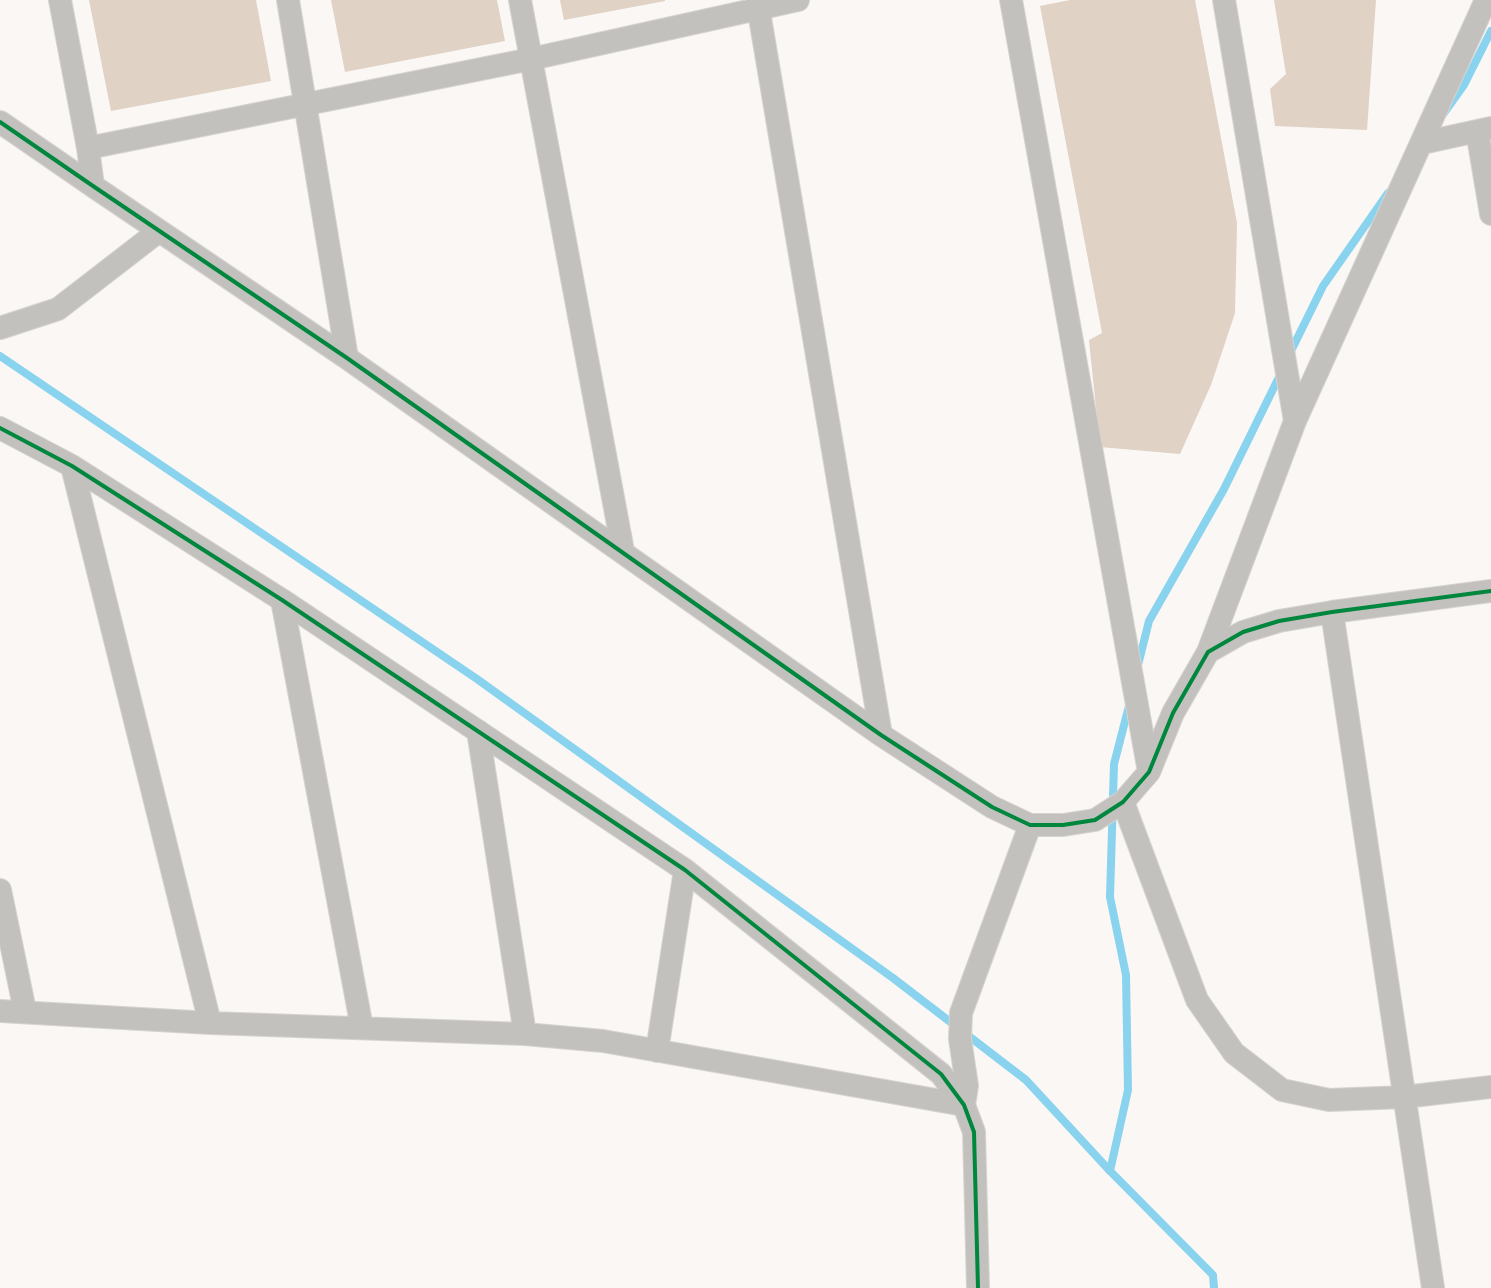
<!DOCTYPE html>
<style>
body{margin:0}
canvas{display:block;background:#faf7f4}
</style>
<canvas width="1491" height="1288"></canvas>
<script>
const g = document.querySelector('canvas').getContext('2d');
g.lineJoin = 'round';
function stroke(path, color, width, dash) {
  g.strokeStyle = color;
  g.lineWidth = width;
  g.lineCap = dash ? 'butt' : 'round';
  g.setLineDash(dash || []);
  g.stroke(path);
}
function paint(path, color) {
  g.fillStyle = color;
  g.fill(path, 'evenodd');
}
const stream = new Path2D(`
 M 1444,113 L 1464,85 L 1491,31
 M 1289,355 L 1323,286 L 1388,193
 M 0,356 L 477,679 L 893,978 L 1026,1080 L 1110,1171 L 1213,1275 L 1214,1288
 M 1137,669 L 1149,621 L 1224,489 L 1282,371
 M 1110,1171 L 1128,1090 L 1126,975 L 1110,897 L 1114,764 L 1130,702`);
const building = new Path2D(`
 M 89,0 L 256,0 L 271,81 L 111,111 Z
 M 331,0 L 497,0 L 505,41 L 345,72 Z
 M 560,0 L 665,0 L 665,1 L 564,20 Z
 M 1070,0 L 1195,0 L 1237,223 L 1235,313 L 1211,385 L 1180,454 L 1100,447 L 1089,340 L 1102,333 L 1040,6 Z
 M 1274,0 L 1376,0 L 1367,130 L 1275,126 L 1270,89 L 1286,74 Z`);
const minor = new Path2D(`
 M 60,0 L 88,148 L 93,186
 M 288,0 L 347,358
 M 520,0 L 623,551
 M 757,0 L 881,735
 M 1011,0 L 1149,772
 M 1224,0 L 1295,421
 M 0,122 L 93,186 L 347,358 L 881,735 L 992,807 L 1030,825 L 1063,825 L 1095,820 L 1123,802 L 1149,772 L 1173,713 L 1208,652 L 1243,632 L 1279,621 L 1332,612 L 1491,591
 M 1477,131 L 1491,214
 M 1422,143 L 1491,128
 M 88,148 L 531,59 L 798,0
 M 0,328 L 58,309 L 159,231
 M 0,428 L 72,466 L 282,600 L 685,870 L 941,1074 L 964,1105 L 974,1132 L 978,1288
 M 72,466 L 210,1023
 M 282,600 L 362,1028
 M 1332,612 L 1433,1288
 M 1208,652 L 1295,421 L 1486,0
 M 478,731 L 525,1034
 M 1123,802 L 1197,1000 L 1234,1053 L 1282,1090 L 1329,1100 L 1404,1097 L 1491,1087
 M 0,890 L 25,1011
 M 0,1011 L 210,1023 L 525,1034 L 603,1041 L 964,1105 L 967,1086 L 960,1039 L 961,1013 L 1030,825
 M 657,1051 L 685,870`);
const cycleway = new Path2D(`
 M 0,122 L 93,186 L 347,358 L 881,735 L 992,807 L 1030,825 L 1063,825 L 1095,820 L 1123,802 L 1149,772 L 1173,713 L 1208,652 L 1243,632 L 1279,621 L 1332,612 L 1491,591
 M 0,428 L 72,466 L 282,600 L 685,870 L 941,1074 L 964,1105 L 974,1132 L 978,1288`);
stroke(stream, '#89d3ee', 8);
paint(building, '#e0d2c5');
stroke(minor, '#d6d4d1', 24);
stroke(minor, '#c2c1be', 22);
stroke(cycleway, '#00873e', 4);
</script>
